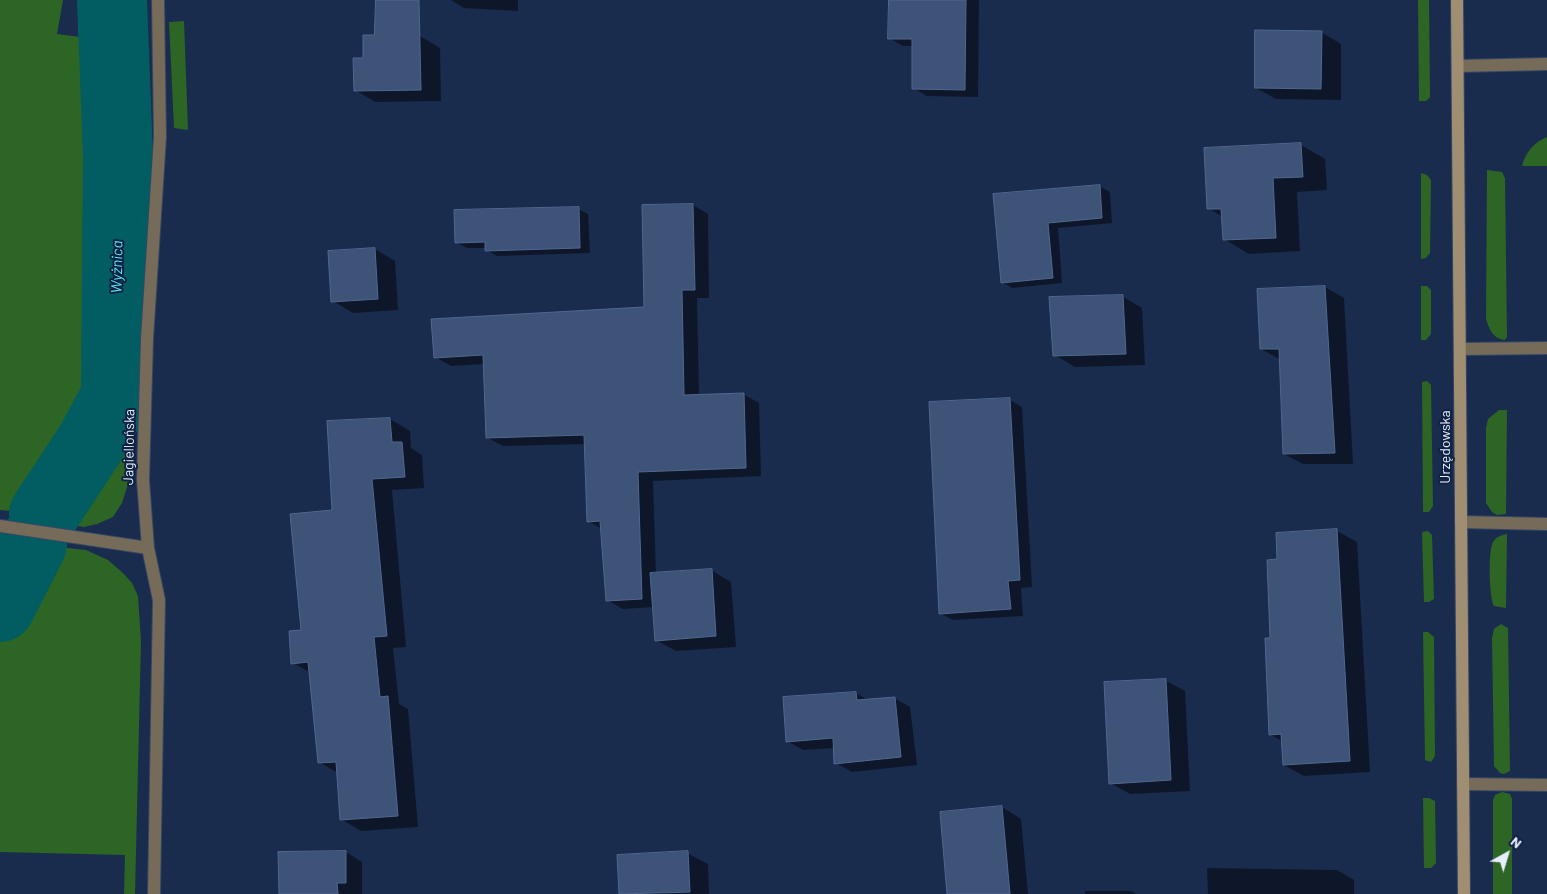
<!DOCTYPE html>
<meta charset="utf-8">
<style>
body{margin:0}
#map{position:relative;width:1547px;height:894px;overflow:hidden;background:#192c4e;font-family:Barlow,sans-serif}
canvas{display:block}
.north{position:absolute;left:1482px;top:829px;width:50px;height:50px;-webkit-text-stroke:4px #0f2243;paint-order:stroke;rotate:39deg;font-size:14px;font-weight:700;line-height:20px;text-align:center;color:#e6eefb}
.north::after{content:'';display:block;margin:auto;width:18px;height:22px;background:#e6eefb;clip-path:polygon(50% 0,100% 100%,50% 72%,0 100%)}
</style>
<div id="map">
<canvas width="1547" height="894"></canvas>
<div class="north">N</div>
</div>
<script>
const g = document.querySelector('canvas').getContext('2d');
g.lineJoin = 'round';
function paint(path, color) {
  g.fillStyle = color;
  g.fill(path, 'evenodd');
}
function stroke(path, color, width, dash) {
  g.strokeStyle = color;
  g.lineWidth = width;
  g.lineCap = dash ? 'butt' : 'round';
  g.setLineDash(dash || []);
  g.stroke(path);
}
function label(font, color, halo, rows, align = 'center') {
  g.font = font + ' Barlow,sans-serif';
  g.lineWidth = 4;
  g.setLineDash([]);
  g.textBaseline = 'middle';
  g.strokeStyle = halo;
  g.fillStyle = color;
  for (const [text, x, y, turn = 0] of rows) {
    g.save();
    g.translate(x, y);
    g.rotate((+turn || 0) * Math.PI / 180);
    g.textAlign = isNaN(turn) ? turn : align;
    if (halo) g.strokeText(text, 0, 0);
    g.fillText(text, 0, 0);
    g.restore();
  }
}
const green = new Path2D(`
 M 0,0 L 63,0 L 57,34 L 104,40 L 107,390 L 88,436 L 35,513 L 0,510 Z
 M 121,0 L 141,0 L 140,11 L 146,91 L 146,155 L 131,370 L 129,481 L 122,503 L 113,517 L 97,524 L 84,527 L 57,522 L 84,477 L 122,398 L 125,219 Z
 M 1418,0 L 1429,0 L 1430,97 L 1426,101 L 1419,101 Z
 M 184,21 L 188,130 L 174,128 L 169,22 Z
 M 1547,137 L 1547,166 L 1522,166 C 1525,153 1534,142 1547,137 Z
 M 1487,170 L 1502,172 L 1505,178 L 1507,337 L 1505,340 C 1493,339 1489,329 1486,319 Z
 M 1421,173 L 1427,175 L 1431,180 L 1430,253 L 1426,258 L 1421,259 Z
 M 1421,286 L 1427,286 L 1431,290 L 1431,334 L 1426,340 L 1421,340 Z
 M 1427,381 L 1431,385 L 1433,506 L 1429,512 L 1423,512 L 1422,382 Z
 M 1499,410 L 1507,410 L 1506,514 L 1497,515 L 1492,512 L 1486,503 L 1486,428 L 1488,419 Z
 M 1428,531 L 1432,535 L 1434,599 L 1429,602 L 1424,602 L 1422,532 Z
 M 1507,534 L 1506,608 L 1494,606 C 1489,598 1488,550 1493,542 C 1496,537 1501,535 1507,534 Z
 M 0,538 L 32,544 L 86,550 L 108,560 L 123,573 L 132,583 L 138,596 L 141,641 L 135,894 L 124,894 L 125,855 L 0,852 Z
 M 1501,624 L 1508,628 L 1510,771 L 1504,774 L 1500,773 L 1494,766 L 1492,638 L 1494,629 Z
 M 1423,632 L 1428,632 L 1434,637 L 1435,756 L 1431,762 L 1425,760 Z
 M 1502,792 L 1510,794 L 1512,799 L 1512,894 L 1493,894 L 1493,800 L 1495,795 Z
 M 1423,798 L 1429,798 L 1435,801 L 1436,863 L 1431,868 L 1424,868 Z`);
const shadow = new Path2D(`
 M 451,0 L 518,0 L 518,11 L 464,8 Z
 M 890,0 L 979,0 L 978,97 L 927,96 L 913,88 L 913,46 L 903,46 L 889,38 Z
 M 1321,32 L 1341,44 L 1341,100 L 1276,99 L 1256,88 Z
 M 420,36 L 440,48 L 441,101 L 375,102 L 355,90 L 365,59 Z
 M 1301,145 L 1325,159 L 1327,190 L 1297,192 L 1300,251 L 1249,254 L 1224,239 L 1223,217 L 1208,208 Z
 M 1099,186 L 1110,192 L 1112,223 L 1058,228 L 1062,283 L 1012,288 L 1002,282 L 994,195 Z
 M 693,205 L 708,214 L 709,298 L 697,298 L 699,396 L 743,394 L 759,403 L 761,476 L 653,481 L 656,574 L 711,570 L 731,582 L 736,647 L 676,651 L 656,640 L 654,607 L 623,609 L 607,600 L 602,529 L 588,521 L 586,444 L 503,446 L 488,438 L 484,364 L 451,366 L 435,357 L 645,308 Z
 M 578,209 L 588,214 L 590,253 L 497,256 L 487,250 L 487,248 L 467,248 L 457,243 Z
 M 375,249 L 395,261 L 398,310 L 353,313 L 333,301 L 330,252 Z
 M 1325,287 L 1344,298 L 1353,464 L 1303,464 L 1284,454 L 1281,360 L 1261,349 Z
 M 1122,296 L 1142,308 L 1145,365 L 1075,367 L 1055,355 Z
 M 1010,400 L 1022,407 L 1032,587 L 1021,588 L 1023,616 L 953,620 L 940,613 Z
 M 390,419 L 410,431 L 411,448 L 422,455 L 424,488 L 392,490 L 406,647 L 393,648 L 399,704 L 408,709 L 418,827 L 361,831 L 341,819 L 338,773 L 319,762 L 311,673 L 293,663 L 333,512 Z
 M 1337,531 L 1357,542 L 1370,772 L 1304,776 L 1284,765 L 1283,742 L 1270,734 L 1272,639 L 1278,561 Z
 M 1165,680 L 1185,691 L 1190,791 L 1130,794 L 1110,783 Z
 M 856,693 L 868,700 L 894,698 L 910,707 L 917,765 L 852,772 L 836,763 L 835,748 L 803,750 L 787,741 Z
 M 1002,807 L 1021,819 L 1028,894 L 948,894 Z
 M 346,852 L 362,862 L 362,894 L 283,894 Z
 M 687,853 L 708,864 L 709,894 L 620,894 L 618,857 Z
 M 1207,868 L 1337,870 L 1354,880 L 1354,894 L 1208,894 Z
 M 1085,891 L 1131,891 L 1136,894 L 1085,894 Z`);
const river = new Path2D(`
 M 44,514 L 90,444 L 114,400 L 116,391 L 118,155 L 112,0
 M 0,607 L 32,544`);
const building = new Path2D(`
 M 376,0 L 419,0 L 421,90 L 354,91 L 353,58 L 363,58 L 363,35 L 374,35 Z
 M 889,0 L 966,0 L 965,90 L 912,89 L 912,39 L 888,39 Z
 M 1255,30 L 1322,31 L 1321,89 L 1255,88 Z
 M 1301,143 L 1303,177 L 1273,178 L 1276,238 L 1223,240 L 1221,209 L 1207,209 L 1204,148 Z
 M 1100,185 L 1102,218 L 1048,223 L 1053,278 L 1001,283 L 993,194 Z
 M 693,204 L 695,290 L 682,290 L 684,395 L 744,393 L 746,468 L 638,472 L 642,599 L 606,601 L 600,521 L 587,522 L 584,435 L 486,438 L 483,355 L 434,358 L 431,319 L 644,307 L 642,205 Z
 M 579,207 L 580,248 L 485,251 L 485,242 L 455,243 L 454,210 Z
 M 375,248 L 378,299 L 331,302 L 328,251 Z
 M 1325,286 L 1335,453 L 1283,454 L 1279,349 L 1260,349 L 1257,289 Z
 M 1123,295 L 1126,354 L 1053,356 L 1049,297 Z
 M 1010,398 L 1020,580 L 1008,581 L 1011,609 L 939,614 L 929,402 Z
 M 390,418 L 392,442 L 402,442 L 405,477 L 372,479 L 387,636 L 374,637 L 380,697 L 388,696 L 398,816 L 340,820 L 336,762 L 318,763 L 308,662 L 291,664 L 289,631 L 301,630 L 290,514 L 332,510 L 327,421 Z
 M 1337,529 L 1350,761 L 1283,765 L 1281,734 L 1269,735 L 1265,638 L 1270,638 L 1267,560 L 1277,559 L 1276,533 Z
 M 712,569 L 716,636 L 655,641 L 650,573 Z
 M 1166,679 L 1171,780 L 1109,784 L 1104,682 Z
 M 856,692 L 857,700 L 895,697 L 901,757 L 834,764 L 833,738 L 786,742 L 783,697 Z
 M 1002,806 L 1010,894 L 947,894 L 940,812 Z
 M 346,851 L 346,883 L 337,883 L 338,894 L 279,894 L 278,852 Z
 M 688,851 L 690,892 L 619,894 L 617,855 Z`);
const lane = new Path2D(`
 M 1460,349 L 1547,348
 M 1461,522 L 1547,524
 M 1463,784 L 1547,785`);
const street = new Path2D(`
 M 1458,66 L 1547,64
 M 0,526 L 148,548
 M 154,894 L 159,600 L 148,548 L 143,480 L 147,339 L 160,137 L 158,0`);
const secondary = new Path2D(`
 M 1457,0 L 1464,894`);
const streetNames = [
 ["Jagiellońska",129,447,-89],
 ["Urzędowska",1445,447,-90]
];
const waterNames = [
 ["Wyżnica",117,267,-89]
];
paint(green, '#2d6525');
paint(shadow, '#0007');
stroke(river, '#015d62', 70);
paint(building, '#3e5378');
stroke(building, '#51678e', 1);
stroke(lane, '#364766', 14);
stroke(street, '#364766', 14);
stroke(secondary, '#364766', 14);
stroke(lane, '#766b59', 12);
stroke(street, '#766b59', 12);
stroke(secondary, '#9f8e71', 12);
label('14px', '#e6eefb', '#0f2243', streetNames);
label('italic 15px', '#59e9f3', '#0f2243', waterNames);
</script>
